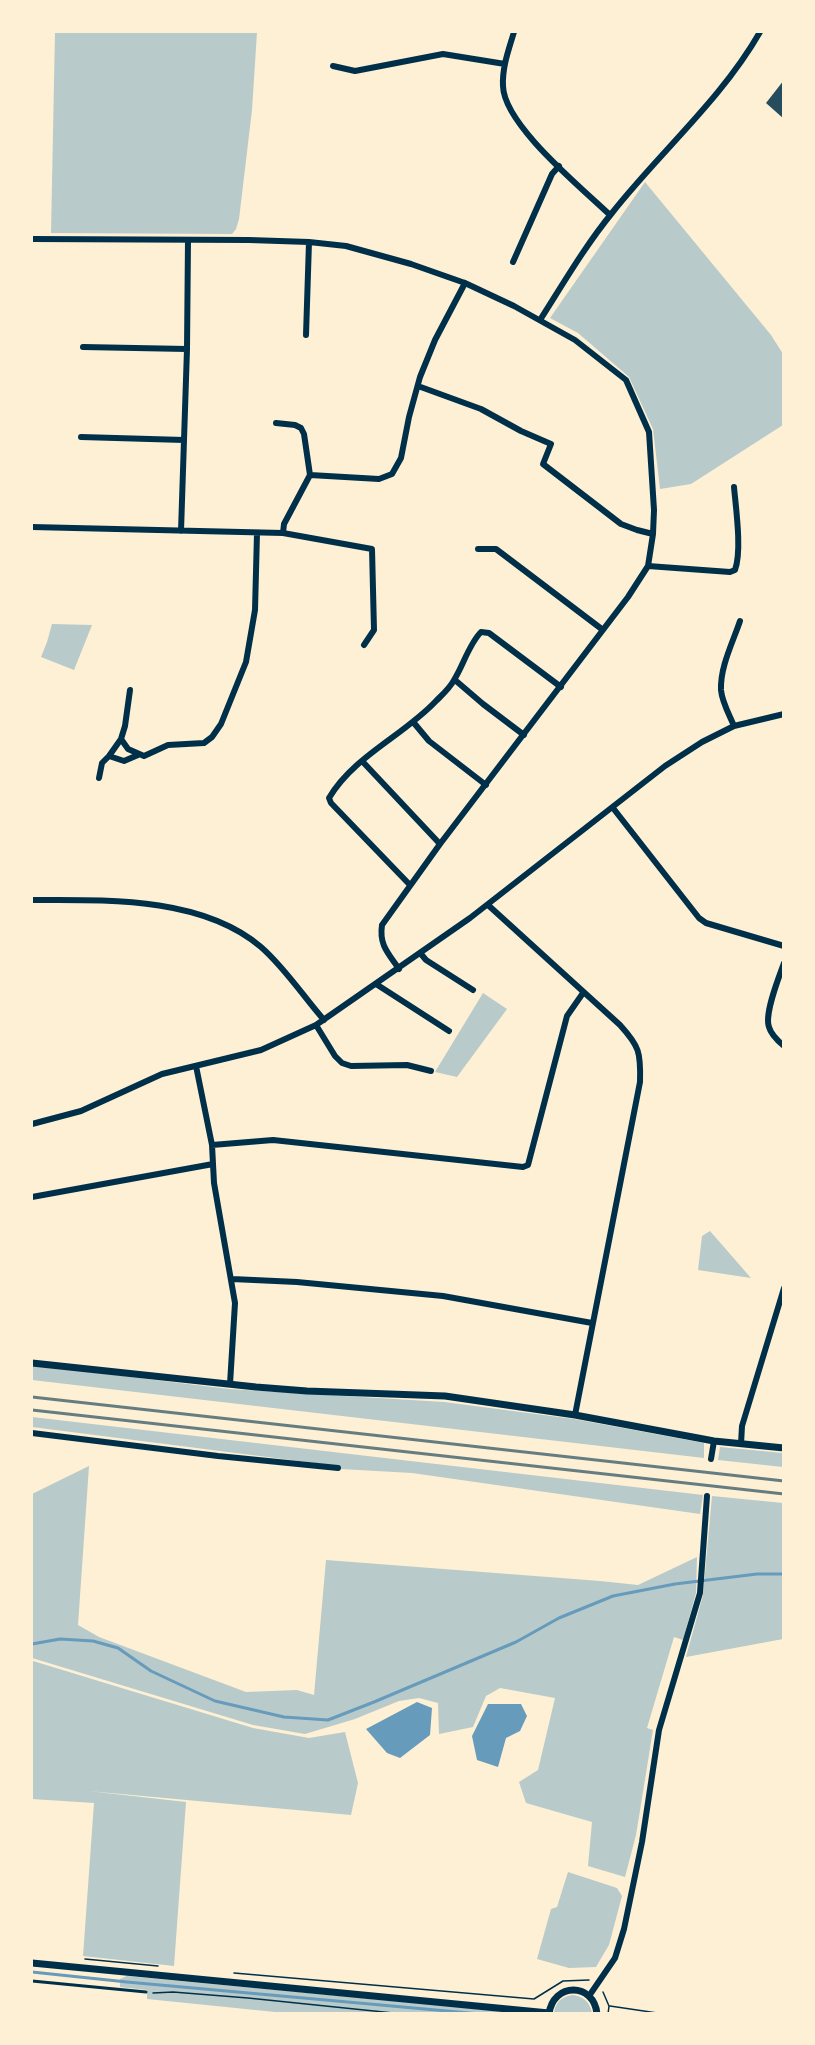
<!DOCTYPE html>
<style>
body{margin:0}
#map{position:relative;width:815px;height:2045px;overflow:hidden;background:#fdf0d5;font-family:"Sofia Sans Condensed",sans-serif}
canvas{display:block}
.frame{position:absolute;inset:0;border:33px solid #fdf0d5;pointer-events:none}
</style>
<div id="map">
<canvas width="815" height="2045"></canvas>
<div class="frame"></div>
</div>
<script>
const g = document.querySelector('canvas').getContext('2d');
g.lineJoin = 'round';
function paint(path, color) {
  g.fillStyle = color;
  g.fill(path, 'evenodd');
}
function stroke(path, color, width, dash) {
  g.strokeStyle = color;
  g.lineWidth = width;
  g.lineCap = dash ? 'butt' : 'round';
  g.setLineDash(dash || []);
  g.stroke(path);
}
const green = new Path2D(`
 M 55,32 L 257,32 L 252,110 L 239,219 L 236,229 L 232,234 L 51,233 Z
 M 645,182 L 771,335 L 783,354 L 783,425 L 691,484 L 660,489 L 653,429 L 629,377 L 578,333 L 550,318 Z
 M 52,624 L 92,625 L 74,670 L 41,657 L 47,642 Z
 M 483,993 L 507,1009 L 457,1077 L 435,1072 Z
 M 710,1231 L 751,1278 L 698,1270 L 702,1236 Z
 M 32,1365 L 229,1389 L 444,1402 L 574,1419 L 704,1443 L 704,1458 L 32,1380 Z
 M 32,1417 L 703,1495 L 700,1514 L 412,1473 L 341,1469 L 338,1466 L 32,1427 Z
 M 720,1447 L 783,1453 L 783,1467 L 718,1460 Z
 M 89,1466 L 78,1625 L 99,1637 L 246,1692 L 297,1690 L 314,1695 L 326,1560 L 600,1581 L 638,1585 L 697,1557 L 696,1593 L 683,1640 L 674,1637 L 647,1728 L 653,1730 L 636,1835 L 625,1877 L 588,1866 L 592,1822 L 526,1803 L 519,1782 L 538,1770 L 555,1698 L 500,1688 L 486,1696 L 473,1727 L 439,1734 L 438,1703 L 419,1698 L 399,1701 L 355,1719 L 305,1734 L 253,1725 L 32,1658 L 32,1494 Z
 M 712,1496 L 783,1503 L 783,1639 L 686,1657 L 703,1595 Z
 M 33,1661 L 253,1728 L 309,1738 L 345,1732 L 358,1783 L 351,1815 L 88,1791 L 186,1802 L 174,1966 L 83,1956 L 94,1803 L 32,1799 Z
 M 568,1872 L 617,1888 L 622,1896 L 609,1945 L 596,1967 L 569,1968 L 537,1959 L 551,1909 L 557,1907 Z
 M 127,1976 L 489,2010 L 514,2013 L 285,2013 L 147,1999 L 147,1990 L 120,1987 L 120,1979 Z
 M 572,1995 C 583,1996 590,2002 592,2013 L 554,2013 C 555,2003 561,1997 572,1995 Z`);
const water = new Path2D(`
 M 417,1702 L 432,1708 L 430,1735 L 400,1758 L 387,1753 L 366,1729 Z
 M 488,1704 L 521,1704 L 527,1716 L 520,1731 L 506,1738 L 498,1767 L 477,1760 L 472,1736 Z`);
const stream = new Path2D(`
 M 32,1644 L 60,1639 L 93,1641 L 118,1648 L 151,1671 L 215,1701 L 284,1717 L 328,1720 L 374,1702 L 516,1642 L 559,1618 L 613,1596 L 675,1584 L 757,1574 L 784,1574
 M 32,1972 L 127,1982 L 480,2014`);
const building = new Path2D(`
 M 784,80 L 784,119 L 766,103 Z`);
const path = new Path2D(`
 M 85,1959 L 158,1966
 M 234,1973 L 534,1999 L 563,1981 L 589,1980
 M 603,1992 L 609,2006 L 608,2014
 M 153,1993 L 173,1992 L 248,1998 L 403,2014
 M 610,2006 L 664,2014`);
const service = new Path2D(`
 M 32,1981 L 146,1992`);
const minor = new Path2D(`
 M 514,32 C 509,49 502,67 503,86 C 504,125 582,188 610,215
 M 333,66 L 355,71 L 443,54 L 505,64
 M 32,239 L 249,240 L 309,242 L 346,246 L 411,264 L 465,283 L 514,306 L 575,340 L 626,380 L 649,432 L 654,510 L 653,534 L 648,566 L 628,597 L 440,844 L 382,925 C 379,945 388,953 399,969
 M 513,262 L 552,174 L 559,166
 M 540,320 C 563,284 585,246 612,213 C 661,151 721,100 760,32
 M 306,335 L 309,242
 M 83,347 L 187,349
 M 418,386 L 481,409 L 521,431 L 551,444 L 543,464 L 621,524 L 637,530 L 653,534
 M 276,423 L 295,425 L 301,428 L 304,434 L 310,475 L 284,524 L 283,533
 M 81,437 L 184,440
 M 310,475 L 379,479 L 392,474 L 401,458 L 409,417 L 420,377 L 435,340 L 465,283
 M 32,527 L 283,533 L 372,549 L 374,630 L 364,645
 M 181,531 L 187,349 L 188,240
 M 478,549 L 496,549 L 603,630
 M 648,566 L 730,572 L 735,570 C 742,551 736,509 734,487
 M 455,680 L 483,704 L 524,735
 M 414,723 L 429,741 L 486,785
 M 734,726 C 729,714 722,702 721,690 C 720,667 733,642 740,621
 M 121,739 L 128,749 L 144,756 L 168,745 L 204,743 L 212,737 L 221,724 L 246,662 L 255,610 L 257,533
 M 109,756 L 124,761 L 138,755
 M 362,761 L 440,844
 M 99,778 L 102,763 L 109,756 L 121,739 L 125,726 L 130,690
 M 613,808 L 699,918 L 706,923 L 784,946
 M 410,885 L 331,803 L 329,798 C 354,756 403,736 436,701 C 442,695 450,688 454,680 C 463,666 469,644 481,632 L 489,633 L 561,687
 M 32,900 C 104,900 201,896 261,947 C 285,968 303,996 324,1020
 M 488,905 L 620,1025 C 639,1046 641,1052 640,1082 L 575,1415
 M 421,954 L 426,960 L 473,990
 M 784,963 C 779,977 764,1014 769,1027 C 771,1035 778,1041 784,1046
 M 376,984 L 449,1031
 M 316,1025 L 335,1056 L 342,1063 L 351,1066 L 407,1065 L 431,1071
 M 196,1066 L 212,1145 L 214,1183 L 235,1303 L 230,1384
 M 32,1124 L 81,1111 L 162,1074 L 261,1050 L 316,1025 L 470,918 L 665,766 L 702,742 L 734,726 L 784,714
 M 212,1145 L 273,1140 L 523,1167 L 528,1165 L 567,1016 L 583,993
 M 32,1197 L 213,1164
 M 232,1279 L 297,1282 L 443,1296 L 592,1323
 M 32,1433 L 218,1456 L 338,1468
 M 741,1444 L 742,1426 L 784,1288
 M 711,1459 L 714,1441
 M 589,1996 L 615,1958 L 624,1929 L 642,1842 L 659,1730 L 700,1593 L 707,1496`);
const tertiary = new Path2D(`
 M 32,1363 L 256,1387 L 307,1391 L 445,1396 L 575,1415 L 714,1441 L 784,1448
 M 32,1963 L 549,2013
 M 549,2014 C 553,1982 594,1982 597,2014`);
const rail = new Path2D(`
 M 32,1397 L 784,1481
 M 32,1410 L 784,1494`);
paint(green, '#b9caca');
paint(water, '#669bbc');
stroke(stream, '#669bbc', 3);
paint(building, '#264d5e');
stroke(path, '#003049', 1.5);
stroke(service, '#003049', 3);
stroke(minor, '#003049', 6);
stroke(tertiary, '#003049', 7);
stroke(rail, '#657d81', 3);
</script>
